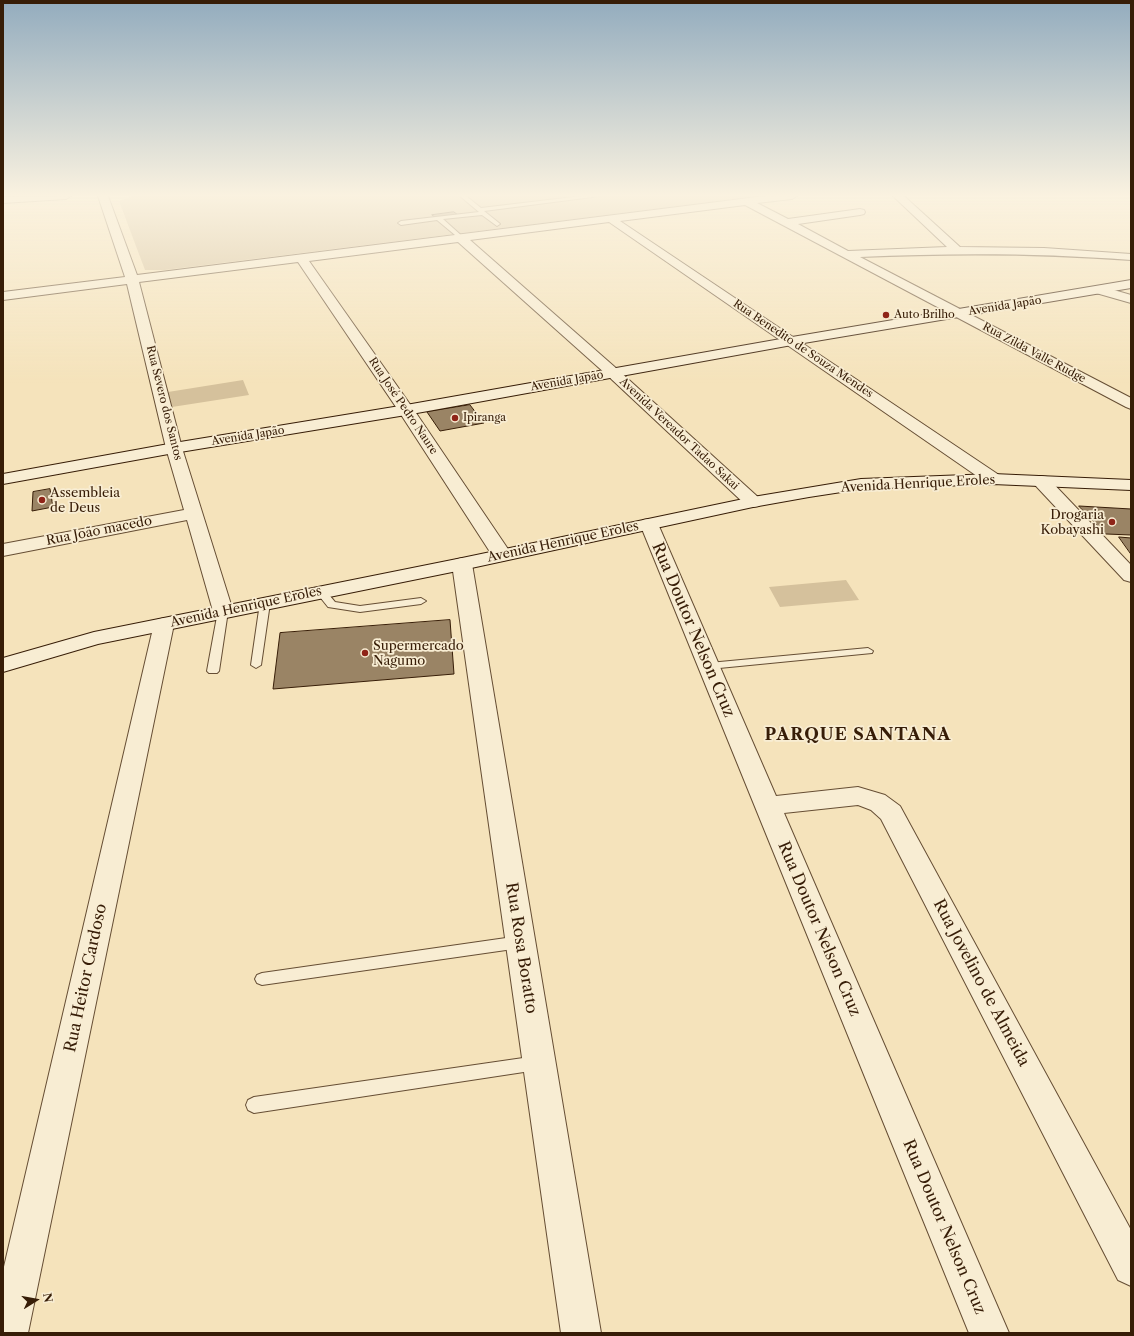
<!DOCTYPE html>
<meta charset="utf-8">
<style>
body{margin:0}
#map{position:relative;width:1134px;height:1336px;overflow:hidden;background:#f5e3bb;font-family:"Libre Caslon Text",serif}
canvas{display:block}
.frame{position:absolute;inset:0;border:4px solid #371d07;pointer-events:none}
.north{position:absolute;left:16px;top:1280px;width:40px;height:40px;-webkit-text-stroke:3px #f8edd3;paint-order:stroke;rotate:79deg;font-size:11px;font-weight:700;line-height:16px;text-align:center;color:#371d07}
.north::after{content:'';display:block;margin:auto;width:14px;height:18px;background:#371d07;clip-path:polygon(50% 0,100% 100%,50% 72%,0 100%)}
</style>
<div id="map">
<canvas width="1134" height="1336"></canvas>
<div class="frame"></div>
<div class="north">N</div>
</div>
<script>
const g = document.querySelector('canvas').getContext('2d');
g.lineJoin = 'round';
function paint(path, color) {
  g.fillStyle = color;
  g.fill(path, 'evenodd');
}
function stroke(path, color, width, dash) {
  g.strokeStyle = color;
  g.lineWidth = width;
  g.lineCap = dash ? 'butt' : 'round';
  g.setLineDash(dash || []);
  g.stroke(path);
}
function label(font, color, halo, rows, align = 'center') {
  g.font = font + ' "Libre Caslon Text",serif';
  g.lineWidth = 3.5;
  g.setLineDash([]);
  g.textBaseline = 'middle';
  g.strokeStyle = halo;
  g.fillStyle = color;
  for (const [text, x, y, turn = 0] of rows) {
    g.save();
    g.translate(x, y);
    g.rotate((+turn || 0) * Math.PI / 180);
    g.textAlign = isNaN(turn) ? turn : align;
    if (halo) g.strokeText(text, 0, 0);
    g.fillText(text, 0, 0);
    g.restore();
  }
}
const green = new Path2D(`
 M 132,196 L 760,196 L 165,270 L 145,270 L 119,201 Z
 M 243,380 L 249,395 L 172,407 L 168,392 Z
 M 846,580 L 859,600 L 780,607 L 769,587 Z`);
const building = new Path2D(`
 M 454,212 L 458,215 L 436,218 L 432,215 Z
 M 470,405 L 484,423 L 440,431 L 427,412 Z
 M 50,489 L 53,507 L 32,511 L 33,492 Z
 M 1079,506 L 1131,509 L 1131,535 L 1106,534 Z
 M 1119,537 L 1131,538 L 1131,554 Z
 M 450,620 L 454,674 L 273,689 L 280,633 Z`);
const service = new Path2D(`
 M 460,196 L 466,196 L 481,208 L 582,196 L 600,196 L 484,211 L 499,223 L 500,224 L 497,226 L 482,215 L 443,219 L 463,237 L 463,239 L 461,240 L 437,220 L 401,225 L 398,223 L 401,221 L 479,212 Z
 M 321,589 L 325,590 L 335,602 L 360,606 L 421,598 L 426,601 L 421,604 L 360,612 L 328,607 L 316,592 Z
 M 265,600 L 270,603 L 261,665 L 256,668 L 251,665 L 260,603 Z
 M 223,608 L 228,611 L 219,671 L 217,673 L 209,673 L 207,671 L 218,611 Z
 M 868,648 L 873,651 L 872,653 L 709,669 L 704,666 L 709,663 Z
 M 520,936 L 525,938 L 527,942 L 525,946 L 520,948 L 262,985 L 257,983 L 255,979 L 257,975 L 262,973 Z
 M 537,1056 L 543,1058 L 545,1063 L 543,1068 L 537,1070 L 254,1113 L 248,1110 L 246,1105 L 248,1100 L 254,1097 Z`);
const minor = new Path2D(`
 M 71,196 L 66,199 L 3,203 L 3,197 Z
 M 98,196 L 108,196 L 137,275 L 765,196 L 797,196 L 792,199 L 757,203 L 788,219 L 860,209 L 864,210 L 865,212 L 864,214 L 860,215 L 798,224 L 848,251 L 947,247 L 893,196 L 904,196 L 960,247 L 1044,248 L 1131,254 L 1131,260 C 1039,253 952,253 860,257 L 1131,398 L 1131,409 L 1126,407 L 745,205 L 620,221 L 999,475 L 1002,479 L 999,483 L 993,484 L 987,483 L 609,222 L 470,240 L 617,369 L 759,498 L 762,502 L 759,506 L 753,507 L 747,506 L 607,375 L 458,242 L 309,261 L 414,410 L 512,555 L 509,559 L 502,561 L 495,559 L 492,555 L 398,410 L 298,262 L 139,282 L 182,448 L 233,611 L 230,615 L 223,617 L 216,615 L 213,611 L 187,520 L 3,556 L 3,544 L 184,510 L 166,448 L 127,284 L 3,300 L 3,292 L 125,277 Z
 M 1100,286 L 1131,295 L 1131,303 L 1096,293 L 1094,290 L 1096,287 Z
 M 1041,476 L 1047,477 L 1131,565 L 1131,582 L 1124,580 L 1035,485 L 1032,481 L 1035,477 Z
 M 649,519 L 655,520 L 658,524 L 776,796 L 858,787 L 885,795 L 900,806 L 1131,1230 L 1131,1286 L 1118,1280 L 881,819 L 871,810 L 858,805 L 784,813 L 1009,1333 L 969,1333 L 640,524 L 643,520 Z
 M 462,558 L 469,560 L 472,564 L 601,1333 L 561,1333 L 452,564 L 455,560 Z
 M 164,618 L 171,620 L 174,624 L 28,1333 L 3,1333 L 3,1271 L 154,624 L 157,620 Z`);
const secondary = new Path2D(`
 M 1131,280 L 1131,288 L 792,345 L 406,415 L 174,453 L 3,484 L 3,474 L 174,443 L 406,405 L 792,337 Z
 M 993,474 L 1131,480 L 1131,490 L 993,484 L 861,489 L 809,497 L 753,507 L 462,570 L 98,644 L 3,672 L 3,658 L 94,632 L 462,558 L 753,497 L 861,479 Z`);
const markers = [
 [886,315,4,"#8f2418"],
 [455,418,4,"#8f2418"],
 [42,500,4,"#8f2418"],
 [1112,522,4,"#8f2418"],
 [365,653,4,"#8f2418"]
];
const farStreetnames = [
 ["Avenida Japão",1005,306,-9],
 ["Rua Benedito de Souza Mendes",803,349,34],
 ["Rua Zilda Valle Rudge",1034,353,28],
 ["Avenida Japão",567,381,-10],
 ["Rua Severo dos Santos",164,403,76],
 ["Rua José Pedro Naure",403,406,56],
 ["Avenida Vereador Tadao Sakai",679,434,43],
 ["Avenida Japão",248,436,-9]
];
const farPoinames = [
 ["Auto Brilho",894,315],
 ["Ipiranga",463,418]
];
const streetNames = [
 ["Avenida Henrique Eroles",918,484,-3],
 ["Rua João macedo",99,531,-11],
 ["Avenida Henrique Eroles",563,542,-12],
 ["Avenida Henrique Eroles",246,607,-12]
];
const poiNames = [
 ["Assembleia",50,493],
 ["de Deus",50,508],
 ["Drogaria",1104,515,"right"],
 ["Kobayashi",1104,530,"right"],
 ["Supermercado",373,646],
 ["Nagumo",373,661]
];
const nearStreetnames = [
 ["Rua Doutor Nelson Cruz",693,630,67],
 ["Rua Doutor Nelson Cruz",819,929,67],
 ["Rua Rosa Boratto",521,948,81],
 ["Rua Heitor Cardoso",86,978,-78],
 ["Rua Jovelino de Almeida",981,983,62],
 ["Rua Doutor Nelson Cruz",944,1227,67]
];
const districtNames = [
 ["PARQUE SANTANA",858,735]
];
paint(green, '#d5c19c');
paint(building, '#9a8465');
stroke(building, '#371d07', 1);
stroke(service, '#664e34', 2);
stroke(minor, '#664e34', 2);
stroke(secondary, '#371d07', 2);
paint(service, '#f8edd3');
paint(minor, '#f8edd3');
paint(secondary, '#f8edd3');
const sky = g.createLinearGradient(0, 0, 0, 383);
sky.addColorStop(0, '#93acbe');
sky.addColorStop(0.51, '#faf2e0');
sky.addColorStop(1, '#faf2e000');
g.fillStyle = sky;
g.fillRect(0, 0, 1134, 383);
for (const [x, y, r, color] of markers) {
  const dot = new Path2D();
  dot.arc(x, y, r, 0, 2 * Math.PI);
  g.fillStyle = color;
  g.fill(dot);
  stroke(dot, '#f8edd3', 1.5);
}
label('11px', '#371d07', '#f8edd3', farStreetnames);
label('11px', '#371d07', '#f8edd3', farPoinames, 'left');
label('13px', '#371d07', '#f8edd3', streetNames);
label('13px', '#371d07', '#f8edd3', poiNames, 'left');
label('16px', '#371d07', '#f8edd3', nearStreetnames);
g.letterSpacing = '1px';
label('bold 17px', '#371d07', '#f8edd3', districtNames);
g.letterSpacing = '0px';
</script>
